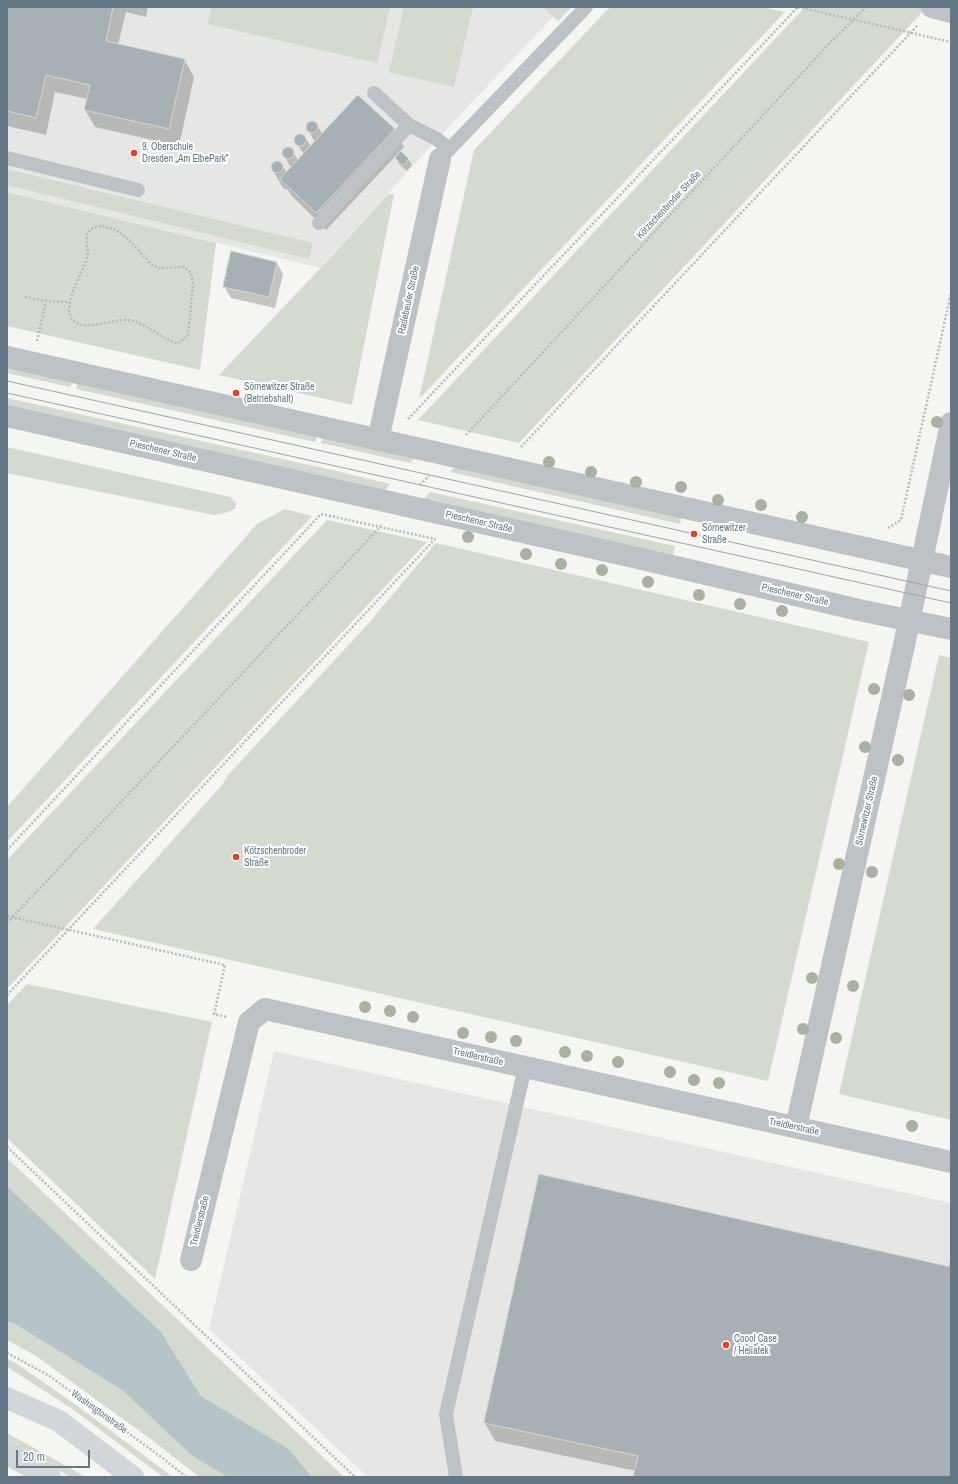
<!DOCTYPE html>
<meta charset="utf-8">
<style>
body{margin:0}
#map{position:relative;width:958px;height:1484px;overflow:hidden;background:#f5f5f1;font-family:"Archivo Narrow",sans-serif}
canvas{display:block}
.frame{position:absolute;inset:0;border:8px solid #637784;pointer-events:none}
.scale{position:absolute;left:16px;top:1450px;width:74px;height:18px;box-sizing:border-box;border:2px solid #637784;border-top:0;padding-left:5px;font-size:12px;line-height:14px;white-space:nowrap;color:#637784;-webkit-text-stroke:3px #fff;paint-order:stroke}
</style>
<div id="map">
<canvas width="958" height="1484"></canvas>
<div class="frame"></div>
<div class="scale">20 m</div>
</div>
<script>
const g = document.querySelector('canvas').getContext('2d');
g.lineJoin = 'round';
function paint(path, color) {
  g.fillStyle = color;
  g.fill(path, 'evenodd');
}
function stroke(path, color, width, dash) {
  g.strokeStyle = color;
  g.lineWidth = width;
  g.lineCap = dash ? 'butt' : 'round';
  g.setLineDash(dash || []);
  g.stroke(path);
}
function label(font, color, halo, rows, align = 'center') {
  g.font = font + ' "Archivo Narrow",sans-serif';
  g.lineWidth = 4;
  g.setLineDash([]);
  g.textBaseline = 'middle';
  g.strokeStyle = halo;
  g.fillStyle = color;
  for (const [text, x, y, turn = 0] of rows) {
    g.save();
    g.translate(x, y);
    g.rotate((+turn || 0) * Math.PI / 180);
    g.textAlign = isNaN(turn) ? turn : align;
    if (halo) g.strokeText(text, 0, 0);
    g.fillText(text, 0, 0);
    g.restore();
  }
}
const built = new Path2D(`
 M 7,7 L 543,7 L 554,16 L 444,132 L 320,268 L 7,192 Z
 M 274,1051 L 951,1203 L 951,1477 L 368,1477 L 209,1329 Z`);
const green = new Path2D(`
 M 211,7 L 390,7 L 377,63 L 208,24 Z
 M 404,7 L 473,7 L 454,87 L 389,72 Z
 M 543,7 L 572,7 L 558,21 Z
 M 610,7 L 762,7 L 785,12 L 419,399 L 474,150 Z
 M 805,7 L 927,7 L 519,443 L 418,420 Z
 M 7,169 L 313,243 L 309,259 L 7,185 Z
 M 7,192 L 216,243 L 200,370 L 7,326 Z
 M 388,194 L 394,194 L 352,405 L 219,375 L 330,258 Z
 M 7,369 L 30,371 L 416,456 L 410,463 L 321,443 L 322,439 L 317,437 L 315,442 L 76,389 L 77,384 L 72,383 L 70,387 L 7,373 Z
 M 7,398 L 341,472 L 390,484 L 384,491 L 7,407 Z
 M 7,447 L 230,497 L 236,503 L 235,509 L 225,513 L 214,515 L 7,473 Z
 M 457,464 L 682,515 L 680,524 L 450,472 Z
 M 430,492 L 675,546 L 673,555 L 424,499 Z
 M 285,509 L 312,516 L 7,842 L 7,807 L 257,524 Z
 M 327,520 L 427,542 L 7,989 L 7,860 Z
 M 436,543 L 869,642 L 768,1081 L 93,929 L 222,785 L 228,775 L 367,625 Z
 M 939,655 L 951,658 L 951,1120 L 839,1094 Z
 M 27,984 L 212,1022 L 155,1279 L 7,1138 L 7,1005 Z
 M 7,1158 L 344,1477 L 312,1477 L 289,1449 L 201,1396 L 161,1332 L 7,1186 Z
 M 7,1321 L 15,1324 L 122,1390 L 191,1455 L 227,1477 L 199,1477 L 152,1440 L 36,1356 L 7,1340 Z
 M 7,1359 L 16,1363 L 76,1405 L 173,1477 L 163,1477 L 71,1408 L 7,1367 Z
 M 7,1433 L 86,1477 L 71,1477 L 7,1442 Z`);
const water = new Path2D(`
 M 7,1186 L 161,1332 L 201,1396 L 289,1449 L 312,1477 L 227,1477 L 191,1455 L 122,1390 L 15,1324 L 7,1321 Z`);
const shadow = new Path2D(`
 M 7,7 L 148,7 L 146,17 L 126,12 L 118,45 L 184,59 L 194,77 L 179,146 L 95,127 L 85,110 L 88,99 L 55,92 L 46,135 L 7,126 Z
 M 312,121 L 316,123 L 323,135 L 394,130 L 404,147 L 326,230 L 292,196 L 288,190 L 283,188 L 271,167 L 274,162 L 277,161 L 281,164 L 287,173 L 291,168 L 283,153 L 285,148 L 289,148 L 292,149 L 298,161 L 304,155 L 295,140 L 296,137 L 301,134 L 305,137 L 311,147 L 315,143 L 307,127 L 308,124 Z
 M 401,153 L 409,160 L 412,165 L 407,171 L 399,164 L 396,158 Z
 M 277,263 L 283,274 L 275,308 L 231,298 L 224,286 Z
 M 539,1176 L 951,1268 L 951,1477 L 634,1477 L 636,1471 L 495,1441 L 485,1423 Z`);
const building = new Path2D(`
 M 7,7 L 113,7 L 106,41 L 185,59 L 169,129 L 84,110 L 90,85 L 46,75 L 36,118 L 7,111 Z
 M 358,95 L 395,129 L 316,213 L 280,179 Z
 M306 127a6 6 0 1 1 12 0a6 6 0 1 1-12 0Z
 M294 140a6 6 0 1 1 12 0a6 6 0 1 1-12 0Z
 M282 153a6 6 0 1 1 12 0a6 6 0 1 1-12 0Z
 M 401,151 L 409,159 L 403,166 L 395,158 Z
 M271 167a6 6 0 1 1 12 0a6 6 0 1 1-12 0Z
 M 231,251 L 277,262 L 269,297 L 223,287 Z
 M 539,1174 L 951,1267 L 951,1477 L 633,1477 L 638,1456 L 484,1423 Z`);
const path = new Path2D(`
 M 798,7 L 951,42
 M 102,226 L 114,229 L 127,238 L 152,265 L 159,268 L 184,267 L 191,273 L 193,283 L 188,336 L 178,343 C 160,339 147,323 129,320 C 114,318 89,331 75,322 C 58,311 83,272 87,258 C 90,247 82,242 90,229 Z
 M 25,297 L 46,301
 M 37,341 L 46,301 L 69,302
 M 408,419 L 798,7
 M 466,435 L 829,44 L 866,7
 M 521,447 L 918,25
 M 420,485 L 429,476
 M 888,528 L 901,520 L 951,293
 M 7,850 L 321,514 L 435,539 L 7,995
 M 7,916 L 225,965 L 214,1014 L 227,1017
 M 7,923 L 382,525
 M 7,1147 L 355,1477
 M 950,1267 L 951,1261
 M 7,1353 L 48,1375 L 164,1459 L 186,1477`);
const service = new Path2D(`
 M 374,93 L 409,125 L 437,139 L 449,149
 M 7,158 L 138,190
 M 440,159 L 586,7
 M 319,223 L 409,125
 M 456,1477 L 446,1414 L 525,1067`);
const minor = new Path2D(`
 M 932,7 L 951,12
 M 7,357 L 951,567
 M 7,416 L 638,558 L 859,610 L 951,629
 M 378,440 L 440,159
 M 796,1127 L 906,636 L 951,423
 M 191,1260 L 249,1022 L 265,1009 L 951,1162`);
const secondary = new Path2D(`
 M 7,1398 L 59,1421 L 133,1477
 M 7,1454 L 50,1477`);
const tram = new Path2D(`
 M 7,381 L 951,591
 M 7,393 L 951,603`);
const trees = [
 [937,422],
 [549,462],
 [591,472],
 [636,482],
 [681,487],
 [718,500],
 [761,505],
 [802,517],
 [468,537],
 [526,554],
 [561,564],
 [602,570],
 [648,582],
 [699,595],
 [740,604],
 [782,611],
 [874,689],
 [909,695],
 [865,747],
 [898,760],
 [839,864],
 [872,872],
 [812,978],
 [853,986],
 [365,1007],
 [390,1011],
 [413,1017],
 [803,1029],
 [463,1033],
 [491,1037],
 [836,1038],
 [516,1041],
 [565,1052],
 [587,1056],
 [618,1062],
 [670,1072],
 [694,1080],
 [719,1083],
 [912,1126]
];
const markers = [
 [134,153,4,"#e83f1e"],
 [236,393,4,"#e83f1e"],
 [694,534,4,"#e83f1e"],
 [236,857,4,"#e83f1e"],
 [726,1345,4,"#e83f1e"]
];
const poiNames = [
 ["9. Oberschule",142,147],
 ["Dresden „Am ElbePark“",142,159],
 ["Sörnewitzer Straße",244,387],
 ["(Betriebshalt)",244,399],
 ["Sörnewitzer",702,528],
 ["Straße",702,540],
 ["Kötzschenbroder",244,851],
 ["Straße",244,863],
 ["Coool Case",734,1339],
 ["/ Heliatek",734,1351]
];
const streetNames = [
 ["Kötzschenbroder Straße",669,205,-47],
 ["Radebeuler Straße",409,300,-78],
 ["Pieschener Straße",163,451,13],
 ["Pieschener Straße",479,522,13],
 ["Pieschener Straße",795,595,13],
 ["Sörnewitzer Straße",867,811,-77],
 ["Treidlerstraße",478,1057,13],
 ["Treidlerstraße",794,1127,12],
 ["Treidlerstraße",200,1221,-76],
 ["Washingtonstraße",99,1412,36]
];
paint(built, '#e6e7e5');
paint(green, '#d5dad0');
paint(water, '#b6c4c7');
paint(shadow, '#0003');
paint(building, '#a7b0b5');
stroke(building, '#d7d6d4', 1);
stroke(path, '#b7bbbd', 2.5, [2, 2]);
stroke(service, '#bdc2c6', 14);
stroke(minor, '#bdc2c6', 22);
stroke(secondary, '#d1d6da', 22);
stroke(tram, '#9ea6ac', 1);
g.fillStyle = '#a8b1a2';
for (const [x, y] of trees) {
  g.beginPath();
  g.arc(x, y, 6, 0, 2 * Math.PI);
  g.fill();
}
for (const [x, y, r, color] of markers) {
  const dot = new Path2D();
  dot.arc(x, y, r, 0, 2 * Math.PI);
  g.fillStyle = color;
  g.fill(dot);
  stroke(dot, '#fff', 1.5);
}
label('10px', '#637784', '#fff', poiNames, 'left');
label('10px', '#637784', '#fff', streetNames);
</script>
